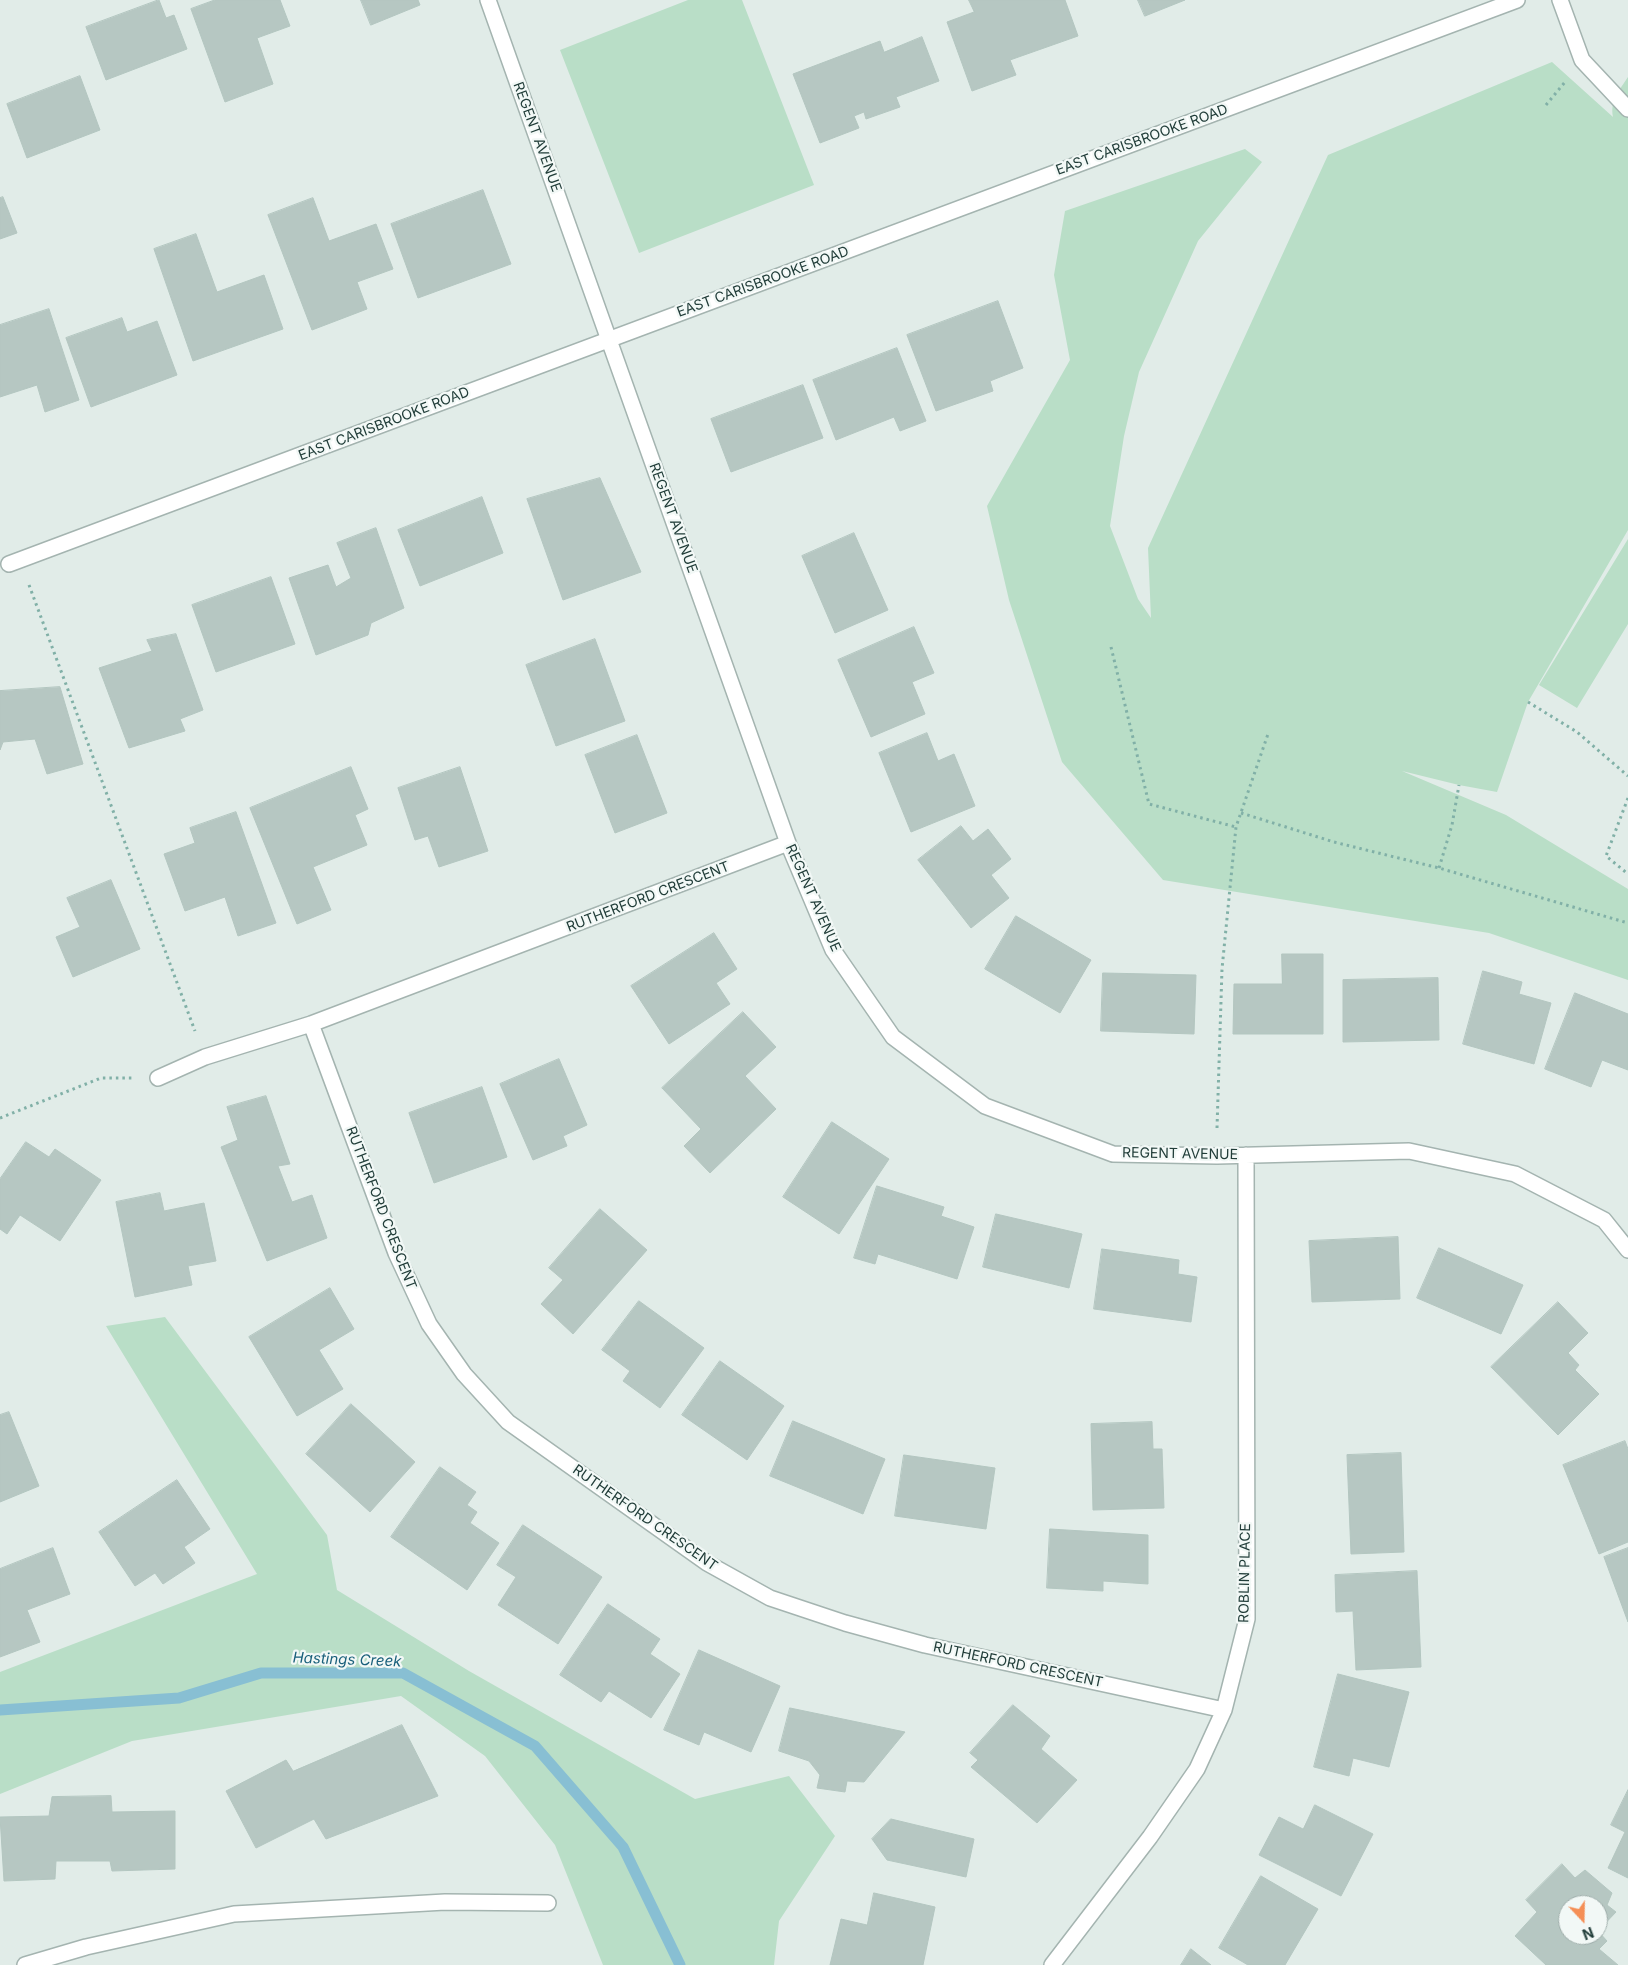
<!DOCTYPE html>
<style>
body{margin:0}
#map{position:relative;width:1628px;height:1965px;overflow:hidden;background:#e1ece8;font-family:Inter,sans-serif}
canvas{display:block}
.north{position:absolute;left:1558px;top:1895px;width:50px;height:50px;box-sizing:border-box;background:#f2f8f6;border:1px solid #9eadaa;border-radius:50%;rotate:159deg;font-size:14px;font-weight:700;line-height:20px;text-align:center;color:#213d39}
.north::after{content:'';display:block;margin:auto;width:18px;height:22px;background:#f58f56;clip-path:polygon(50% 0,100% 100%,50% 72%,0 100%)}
</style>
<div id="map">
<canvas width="1628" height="1965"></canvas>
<div class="north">N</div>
</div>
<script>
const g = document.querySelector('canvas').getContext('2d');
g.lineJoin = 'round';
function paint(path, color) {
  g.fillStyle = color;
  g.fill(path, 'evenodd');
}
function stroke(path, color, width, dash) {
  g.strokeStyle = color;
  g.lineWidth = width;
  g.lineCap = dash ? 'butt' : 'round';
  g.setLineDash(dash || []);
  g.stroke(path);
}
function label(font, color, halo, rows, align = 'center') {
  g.font = font + ' Inter,sans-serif';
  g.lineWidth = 4.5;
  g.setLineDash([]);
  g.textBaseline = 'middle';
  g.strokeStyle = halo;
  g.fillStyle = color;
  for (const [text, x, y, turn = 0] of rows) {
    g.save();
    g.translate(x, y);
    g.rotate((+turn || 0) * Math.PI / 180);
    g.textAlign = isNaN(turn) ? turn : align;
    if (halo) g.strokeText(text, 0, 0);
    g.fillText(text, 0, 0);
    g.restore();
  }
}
const green = new Path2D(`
 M 688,0 L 742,0 L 814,185 L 639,253 L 560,50 Z
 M 1552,62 L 1613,117 C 1610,100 1619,91 1628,77 L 1628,530 L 1528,702 L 1497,792 L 1459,785 L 1402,771 L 1506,815 L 1628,889 L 1628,980 L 1489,933 L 1163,880 L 1062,762 L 1009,600 L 987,506 L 1070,360 L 1054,275 L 1065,211 L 1245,149 L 1262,162 L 1198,241 L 1139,372 L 1124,436 L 1110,526 L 1138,599 L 1151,618 L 1148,548 L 1328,155 Z
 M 1628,539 L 1628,624 L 1577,708 L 1539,685 Z
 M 165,1317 L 327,1535 L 337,1590 L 469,1671 L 695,1799 L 789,1776 L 835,1836 L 779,1921 L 774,1965 L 603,1965 L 555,1845 L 485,1756 L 401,1696 L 132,1741 L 0,1794 L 0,1672 L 257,1574 L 106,1326 Z`);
const stream = new Path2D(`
 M 0,1710 L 179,1698 L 261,1673 L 403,1673 L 535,1746 L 623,1847 L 680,1965`);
const building = new Path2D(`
 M 159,0 L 166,18 L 174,15 L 187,49 L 106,80 L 86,27 Z
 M 215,0 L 280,0 L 290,26 L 257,38 L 273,84 L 225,102 L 191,9 Z
 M 361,0 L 418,0 L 420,5 L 371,25 Z
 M 969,0 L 1065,0 L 1078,36 L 1010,60 L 1016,75 L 972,91 L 947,22 L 974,12 Z
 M 1138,0 L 1185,0 L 1145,16 Z
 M 922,37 L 939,81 L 896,97 L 900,107 L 866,119 L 864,112 L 854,116 L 859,128 L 820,143 L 793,74 L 880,41 L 884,52 Z
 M 80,76 L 100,130 L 27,158 L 7,104 Z
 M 483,190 L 511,264 L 418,298 L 391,224 Z
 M 3,197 L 17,233 L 0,239 L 0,198 Z
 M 313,198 L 329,241 L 376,224 L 393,269 L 357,282 L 367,309 L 312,330 L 268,215 Z
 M 196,234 L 217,292 L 264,275 L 283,329 L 193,361 L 154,249 Z
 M 998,301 L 1023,368 L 990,381 L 993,391 L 936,411 L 907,335 Z
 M 49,309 L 79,400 L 45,412 L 37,385 L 0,397 L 0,325 Z
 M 122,318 L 127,332 L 157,321 L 177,375 L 91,407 L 66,338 Z
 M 897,348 L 926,421 L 900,431 L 894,417 L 836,440 L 813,380 Z
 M 803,385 L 823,438 L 731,472 L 711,419 Z
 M 600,478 L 641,572 L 563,600 L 527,499 Z
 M 482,497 L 503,553 L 420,586 L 398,530 Z
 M 376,528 L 404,608 L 371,623 L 368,635 L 316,655 L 289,578 L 328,565 L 336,587 L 351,578 L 337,543 Z
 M 854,533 L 888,610 L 835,633 L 802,556 Z
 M 271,577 L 295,644 L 216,672 L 192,605 Z
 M 914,627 L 934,673 L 912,682 L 925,714 L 871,737 L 838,660 Z
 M 176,634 L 203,710 L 180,719 L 185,731 L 129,748 L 99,668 L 152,651 L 147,640 Z
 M 595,639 L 625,721 L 556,746 L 526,665 Z
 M 60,687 L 83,764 L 47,774 L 35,739 L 3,742 L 0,750 L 0,691 Z
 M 927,733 L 938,761 L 954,754 L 975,806 L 911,832 L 879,753 Z
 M 637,735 L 667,813 L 615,833 L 585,755 Z
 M 351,767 L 368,809 L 355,815 L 367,845 L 313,867 L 331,910 L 297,924 L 250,808 Z
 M 460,767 L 488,851 L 439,867 L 428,836 L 415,840 L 398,788 Z
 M 236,812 L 276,923 L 238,936 L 225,897 L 185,911 L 164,854 L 195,843 L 190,828 Z
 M 961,826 L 973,841 L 988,829 L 1011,859 L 991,875 L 1009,898 L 971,928 L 918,860 Z
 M 111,880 L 140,949 L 73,977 L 56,937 L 80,927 L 67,898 Z
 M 1016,916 L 1091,960 L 1060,1013 L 985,969 Z
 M 714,933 L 737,969 L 716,983 L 730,1004 L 669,1044 L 631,986 Z
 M 1282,954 L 1323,954 L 1323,1034 L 1233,1034 L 1234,984 L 1282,984 Z
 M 1483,971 L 1522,982 L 1519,994 L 1551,1003 L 1534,1064 L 1463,1044 Z
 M 1103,973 L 1196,975 L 1194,1034 L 1101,1031 Z
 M 1438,978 L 1439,1040 L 1343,1042 L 1343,980 Z
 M 1575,993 L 1628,1014 L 1628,1070 L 1602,1060 L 1591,1087 L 1545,1069 Z
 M 743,1012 L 776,1047 L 745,1076 L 776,1109 L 710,1173 L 684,1146 L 701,1129 L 662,1088 Z
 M 559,1059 L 587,1125 L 563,1136 L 567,1146 L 533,1160 L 500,1084 Z
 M 482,1087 L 507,1157 L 434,1183 L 409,1113 Z
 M 266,1096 L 290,1164 L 278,1166 L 292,1202 L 312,1195 L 327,1238 L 267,1261 L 221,1147 L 238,1140 L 227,1107 Z
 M 832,1122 L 889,1159 L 839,1234 L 783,1197 Z
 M 26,1142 L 49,1157 L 55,1149 L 101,1180 L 60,1241 L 20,1215 L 7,1234 L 0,1229 L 0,1179 Z
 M 877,1186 L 944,1207 L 941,1216 L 974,1227 L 957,1279 L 878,1254 L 875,1264 L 854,1258 Z
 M 160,1193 L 164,1211 L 204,1203 L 216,1261 L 188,1266 L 192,1285 L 135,1297 L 116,1202 Z
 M 600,1209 L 647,1250 L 573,1334 L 541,1304 L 563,1280 L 549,1268 Z
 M 996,1214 L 1082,1234 L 1069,1288 L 983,1267 Z
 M 1398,1237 L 1400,1299 L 1312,1302 L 1309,1241 Z
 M 1439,1248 L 1523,1285 L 1501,1334 L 1417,1298 Z
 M 1102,1249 L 1179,1260 L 1178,1274 L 1197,1277 L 1191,1322 L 1094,1309 Z
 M 330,1288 L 354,1329 L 319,1350 L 343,1389 L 297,1416 L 249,1337 Z
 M 639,1301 L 704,1348 L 660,1408 L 623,1381 L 630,1371 L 602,1350 Z
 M 1558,1302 L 1588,1333 L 1568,1353 L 1579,1365 L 1575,1370 L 1599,1394 L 1558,1435 L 1491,1367 Z
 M 720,1361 L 784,1406 L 747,1460 L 682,1415 Z
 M 351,1404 L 415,1462 L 370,1512 L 306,1454 Z
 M 9,1412 L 39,1486 L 0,1502 L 0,1415 Z
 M 793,1421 L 885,1459 L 863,1514 L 770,1476 Z
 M 1152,1422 L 1153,1449 L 1162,1449 L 1164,1508 L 1093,1510 L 1091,1424 Z
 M 1625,1441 L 1628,1449 L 1628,1542 L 1599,1554 L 1563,1465 Z
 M 1401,1453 L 1404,1552 L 1351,1554 L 1347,1455 Z
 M 904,1455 L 995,1468 L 986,1529 L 895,1516 Z
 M 440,1467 L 476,1492 L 467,1505 L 477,1512 L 470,1523 L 499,1543 L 467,1590 L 391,1537 Z
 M 177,1480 L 210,1529 L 184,1547 L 195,1563 L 163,1584 L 155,1573 L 135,1586 L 99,1532 Z
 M 523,1525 L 602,1577 L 558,1644 L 498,1605 L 516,1577 L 497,1565 Z
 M 1050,1529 L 1148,1535 L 1148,1584 L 1103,1581 L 1103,1591 L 1047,1588 Z
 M 53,1548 L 70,1594 L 27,1610 L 40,1642 L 0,1657 L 0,1569 Z
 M 1628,1548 L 1628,1622 L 1604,1557 Z
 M 1417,1571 L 1421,1667 L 1356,1670 L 1353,1611 L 1336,1612 L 1335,1575 Z
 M 608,1604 L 660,1639 L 650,1654 L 680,1674 L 651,1718 L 609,1691 L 601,1702 L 560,1675 Z
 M 699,1650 L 780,1686 L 751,1752 L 704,1732 L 699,1745 L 664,1730 Z
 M 1338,1674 L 1409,1692 L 1389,1767 L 1353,1758 L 1349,1776 L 1314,1767 Z
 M 1013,1705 L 1050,1736 L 1041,1749 L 1077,1780 L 1037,1823 L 971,1767 L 978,1760 L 970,1753 Z
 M 790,1708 L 905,1732 L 864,1782 L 847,1781 L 845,1792 L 817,1788 L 820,1775 L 809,1761 L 779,1751 Z
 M 402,1725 L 438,1796 L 326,1839 L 314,1819 L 256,1848 L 226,1791 L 286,1760 L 293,1771 Z
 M 1628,1790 L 1628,1878 L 1608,1868 L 1625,1832 L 1611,1825 Z
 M 111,1796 L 112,1812 L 175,1811 L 175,1869 L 112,1871 L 110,1861 L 56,1861 L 55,1879 L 4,1881 L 0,1817 L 49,1816 L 52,1797 Z
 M 1315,1805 L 1373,1834 L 1341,1896 L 1259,1855 L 1279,1817 L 1303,1829 Z
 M 891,1819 L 974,1839 L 966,1877 L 887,1860 L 872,1839 Z
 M 1562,1864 L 1575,1878 L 1585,1870 L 1612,1893 L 1607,1905 L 1616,1912 L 1598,1931 L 1607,1941 L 1599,1949 L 1618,1965 L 1546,1965 L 1515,1936 L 1537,1912 L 1526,1900 ZM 1568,1905 L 1598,1905 L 1598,1935 L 1568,1935 Z
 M 1261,1876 L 1318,1909 L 1285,1965 L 1248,1965 L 1219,1948 Z
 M 874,1893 L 935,1907 L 923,1965 L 830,1965 L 841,1919 L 867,1925 Z
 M 1191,1949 L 1211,1965 L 1181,1965 Z`);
const path = new Path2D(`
 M 1546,105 L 1565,82
 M 29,585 L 195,1031
 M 1111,647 L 1149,804 L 1236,827
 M 1528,702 L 1577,732 L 1628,776
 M 1628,798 L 1606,856 L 1628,874
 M 1241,813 L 1334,842 L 1439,868 L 1628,923
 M 1439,868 L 1452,825 L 1459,785
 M 0,1118 L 101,1078 L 133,1078
 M 1217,1128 L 1222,969 L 1236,827 L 1268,734`);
const minor = new Path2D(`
 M 488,0 L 788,843 L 833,950 L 893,1037 L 985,1106 L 1113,1154 L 1217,1156 L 1409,1151 L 1515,1174 L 1604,1220 L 1628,1250
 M 1560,0 L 1582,60 L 1628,109
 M 9,564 L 1517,0
 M 311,1024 L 396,1253 L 429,1324 L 464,1374 L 508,1422 L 707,1563 L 770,1598 L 845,1623 L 925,1645 L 1224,1710
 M 158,1078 L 205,1057 L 311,1024 L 788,843
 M 25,1965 L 86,1947 L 234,1914 L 445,1902 L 548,1903
 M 1052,1965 L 1150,1837 L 1197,1769 L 1224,1710 L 1247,1619 L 1246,1155`);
const streetNames = [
 ["REGENT AVENUE",537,137,70],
 ["EAST CARISBROOKE ROAD",1142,140,-20],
 ["EAST CARISBROOKE ROAD",763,282,-20],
 ["EAST CARISBROOKE ROAD",384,424,-21],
 ["REGENT AVENUE",673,518,70],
 ["RUTHERFORD CRESCENT",648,897,-21],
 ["REGENT AVENUE",813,898,66],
 ["REGENT AVENUE",1180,1154,1],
 ["RUTHERFORD CRESCENT",381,1208,69],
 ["RUTHERFORD CRESCENT",645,1518,35],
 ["ROBLIN PLACE",1245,1573,-89],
 ["RUTHERFORD CRESCENT",1018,1665,12]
];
const waterNames = [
 ["Hastings Creek",347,1660,2]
];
paint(green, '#b9dec7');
stroke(stream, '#88bfd3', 11);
paint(building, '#b6c7c2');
stroke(building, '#b3c6c0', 1);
stroke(minor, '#a4b4b0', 18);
stroke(path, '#81b0a7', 3, [2.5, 4]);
stroke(minor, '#fff', 15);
label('14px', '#213d39', '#f2f8f6', streetNames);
label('italic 15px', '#1a607b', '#f2f8f6', waterNames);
</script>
